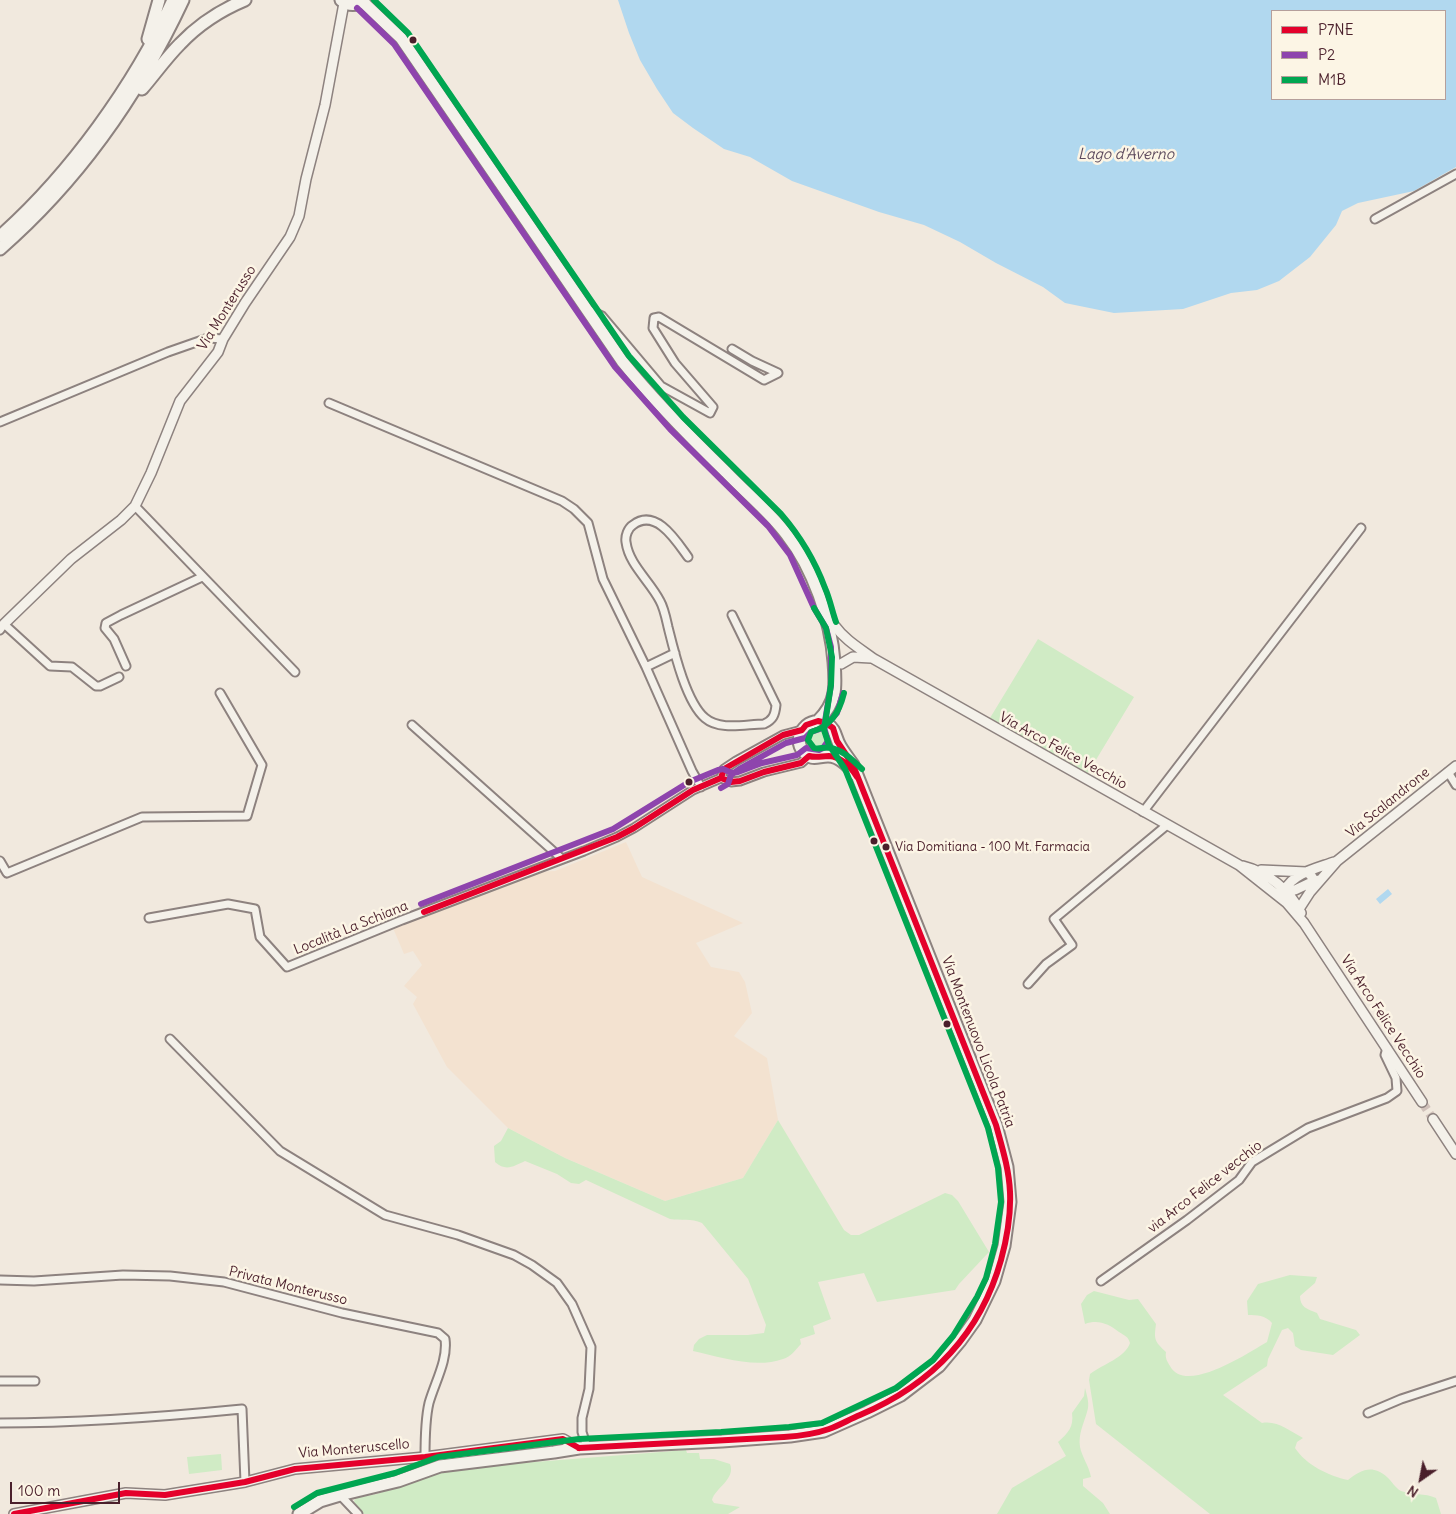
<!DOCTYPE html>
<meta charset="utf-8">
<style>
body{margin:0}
#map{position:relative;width:1456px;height:1514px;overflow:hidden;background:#f1e9de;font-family:Delius,sans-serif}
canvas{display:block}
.legend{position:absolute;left:1271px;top:10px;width:175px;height:90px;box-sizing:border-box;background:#fcf5e5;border:1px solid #b59f9b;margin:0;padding:6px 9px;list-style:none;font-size:15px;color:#4a1f2b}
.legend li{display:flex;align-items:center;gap:10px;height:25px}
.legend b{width:25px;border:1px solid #b59f9b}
.north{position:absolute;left:1396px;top:1454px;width:50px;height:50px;-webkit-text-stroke:4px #fcf5e5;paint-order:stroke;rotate:213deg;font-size:14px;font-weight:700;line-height:20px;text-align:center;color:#4a1f2b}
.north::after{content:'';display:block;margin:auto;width:18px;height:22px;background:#4a1f2b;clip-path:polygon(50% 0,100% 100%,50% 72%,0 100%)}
.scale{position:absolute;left:10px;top:1482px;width:110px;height:22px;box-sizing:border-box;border:2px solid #4a1f2b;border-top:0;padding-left:6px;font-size:15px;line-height:18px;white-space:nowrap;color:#4a1f2b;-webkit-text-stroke:4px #fcf5e5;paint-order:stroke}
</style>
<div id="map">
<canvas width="1456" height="1514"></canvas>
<ul class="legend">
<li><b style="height:6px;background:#e4002b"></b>P7NE</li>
<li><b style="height:6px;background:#8e44ad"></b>P2</li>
<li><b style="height:6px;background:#00a651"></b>M1B</li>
</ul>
<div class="north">N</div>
<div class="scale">100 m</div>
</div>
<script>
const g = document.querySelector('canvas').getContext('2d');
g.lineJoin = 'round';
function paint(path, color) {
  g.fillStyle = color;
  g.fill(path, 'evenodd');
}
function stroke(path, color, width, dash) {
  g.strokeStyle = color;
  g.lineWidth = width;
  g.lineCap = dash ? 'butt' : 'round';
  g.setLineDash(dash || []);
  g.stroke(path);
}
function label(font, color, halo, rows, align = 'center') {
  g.font = font + ' Delius,sans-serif';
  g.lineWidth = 5;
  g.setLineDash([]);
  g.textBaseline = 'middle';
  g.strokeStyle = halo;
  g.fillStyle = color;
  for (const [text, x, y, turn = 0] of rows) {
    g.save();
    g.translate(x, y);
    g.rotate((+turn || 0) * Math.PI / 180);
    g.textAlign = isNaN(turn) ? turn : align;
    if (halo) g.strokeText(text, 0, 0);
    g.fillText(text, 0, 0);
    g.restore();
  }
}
const built = new Path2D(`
 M 626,842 L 642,877 L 743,923 L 696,943 L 711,967 L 739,972 L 745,982 L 752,1013 L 734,1036 L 767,1058 L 778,1120 L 743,1178 L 665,1201 L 565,1158 L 508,1128 L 447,1067 L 413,1004 L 417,997 L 404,986 L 422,965 L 413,951 L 404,954 L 393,928 L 534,872 L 555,871 Z`);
const green = new Path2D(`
 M 1038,639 L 1134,697 L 1088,773 L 990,718 Z
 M806 740a13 13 0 1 1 26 0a13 13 0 1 1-26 0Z
 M 778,1120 L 844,1230 L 851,1235 L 859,1235 L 945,1193 L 952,1195 L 958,1201 L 989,1252 L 959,1284 L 955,1290 L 877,1302 L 864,1273 L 818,1282 L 831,1319 L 813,1326 L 815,1334 L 800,1339 L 801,1344 C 796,1349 791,1357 783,1359 C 755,1369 721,1357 693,1351 L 694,1345 L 699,1339 L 707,1335 L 748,1335 L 764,1333 L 766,1325 L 748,1279 L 702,1223 C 691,1218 681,1221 670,1219 L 586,1180 L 579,1184 L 571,1183 L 557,1174 L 525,1161 C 514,1166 506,1172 495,1162 L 494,1146 L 501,1141 L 508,1128 L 565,1158 L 665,1201 L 743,1178 Z
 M 1290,1275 L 1317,1277 L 1315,1283 L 1300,1296 C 1300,1307 1307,1309 1317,1313 L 1320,1319 L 1356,1330 L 1360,1335 L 1333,1355 L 1301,1350 L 1295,1346 L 1293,1333 L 1288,1328 L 1282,1330 L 1268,1359 L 1267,1366 L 1223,1395 L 1262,1423 C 1277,1420 1290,1431 1303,1438 L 1297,1442 L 1295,1448 C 1306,1465 1329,1476 1348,1480 C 1361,1470 1372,1464 1387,1477 C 1392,1481 1395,1488 1401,1491 C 1412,1495 1425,1493 1436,1498 L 1441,1514 L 1210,1514 L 1096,1424 L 1089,1380 L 1090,1374 C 1103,1364 1125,1358 1130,1343 C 1128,1336 1125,1336 1119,1332 C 1109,1324 1098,1319 1085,1324 L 1081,1304 L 1087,1295 L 1094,1291 L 1129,1300 L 1138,1299 L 1156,1324 C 1154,1339 1154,1341 1166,1352 C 1165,1358 1167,1361 1170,1366 C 1185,1395 1248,1353 1267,1342 L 1272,1323 C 1265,1315 1257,1315 1248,1315 L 1247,1301 L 1258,1284 Z
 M 1085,1388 C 1087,1396 1090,1404 1087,1412 C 1084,1423 1078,1434 1080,1447 C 1082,1457 1089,1466 1091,1477 L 1083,1479 L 1083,1486 L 1103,1503 L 1110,1514 L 997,1514 L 1012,1488 L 1066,1456 L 1058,1442 C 1068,1433 1074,1427 1072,1413 L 1084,1396 Z
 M 686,1450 L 687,1453 L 699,1453 L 700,1459 L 714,1459 L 730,1464 C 736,1479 715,1488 712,1500 L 714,1503 L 740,1507 L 728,1514 L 364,1514 L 356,1509 L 354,1501 L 356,1498 L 377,1494 L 430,1473 L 459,1468 Z
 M 221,1454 L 222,1470 L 189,1474 L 187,1457 Z`);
const water = new Path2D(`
 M 618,0 L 1456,0 L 1456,167 L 1414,191 L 1358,203 L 1342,211 L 1336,225 L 1310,257 L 1279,281 L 1257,290 L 1231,293 L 1183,309 L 1114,313 L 1065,303 L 1043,287 L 996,263 L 960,242 L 924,225 L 879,212 L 792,181 L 750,157 L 724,149 L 693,128 L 673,113 L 657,89 L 640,60 L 629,33 ZM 1445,11 L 1445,99 L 1272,99 L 1272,11 Z
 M 1388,889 L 1392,894 L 1380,904 L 1376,899 Z`);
const tertiaryTunnel = new Path2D(`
 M 1422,1102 L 1433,1119`);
const minor = new Path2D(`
 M 1375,219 L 1456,174
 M 589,310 L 602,316 L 661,386 L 710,413 L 713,407 L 675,363 L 653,328 L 654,318 L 659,317 L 764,380 L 778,373 L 752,361 L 732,349
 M 329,403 L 562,501 L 574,509 L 588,523 L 603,579 L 646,667 L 692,771 L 701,787
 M 0,422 L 168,352 L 208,338 L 223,339
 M 135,506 L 295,672
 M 688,557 C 677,542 656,507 633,525 C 628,528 625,536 626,542 C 629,565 650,581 660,601 C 664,608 666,618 668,627 C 674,651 686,702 705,718 C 720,731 746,724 764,724 C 773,720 775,715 776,705 L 732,615
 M 0,630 L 4,624 L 50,666 L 72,667 L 96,686 L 100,686 L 119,677
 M 126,666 L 114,639 L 105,628 L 106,623 L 121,615 L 202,577
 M 646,667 L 675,653
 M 412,725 L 562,859
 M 1448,772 L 1456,785
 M 721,778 L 724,769 L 736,761 L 783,735 L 802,730
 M 1143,812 L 1361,528
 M 0,861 L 7,873 L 142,817 L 247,816 L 262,765 L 220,693
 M 149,918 L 228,904 L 255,909 L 260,937 L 287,967 L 402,920 L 584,851 L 617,837 L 634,828 L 693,790 L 721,778 L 731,782 L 740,781 L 764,772 L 801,763 L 809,756
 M 1028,984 L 1046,964 L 1072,945 L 1054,919 L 1167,825
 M 170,1039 L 280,1151 L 385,1215 L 458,1235 L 514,1255 L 532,1265 L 557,1283 L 572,1304 L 591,1347 L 589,1389 L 582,1418 L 582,1432 L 587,1447
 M 0,1280 L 34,1281 L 123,1275 L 170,1276 L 224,1282 L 342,1313 L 438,1333 L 445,1339 C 448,1360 435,1382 429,1403 C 425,1420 425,1439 425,1457
 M 1101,1281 L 1187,1220 L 1239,1180 L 1252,1162 L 1308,1128 L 1387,1098 L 1397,1091 L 1396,1078 L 1385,1055 L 1387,1048
 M 0,1381 L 35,1381
 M 1368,1413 L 1401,1399 L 1456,1381
 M 0,1423 C 81,1423 161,1417 242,1409 L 245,1482
 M 340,1495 L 358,1514`);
const tertiary = new Path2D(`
 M 4,624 L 71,559 L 121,520 L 135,506 L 151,473 L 180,401 L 218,352 L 223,339 L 245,303 L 290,237 L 299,216 L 306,179 L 325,105 L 344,3
 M 834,625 C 845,640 859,648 874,659 L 1239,865 L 1287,903 L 1304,923 L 1422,1102
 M 841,664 L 853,657 L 871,658
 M 1243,866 C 1267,872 1290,890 1301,913
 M 1261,870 L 1307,872 C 1314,876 1314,883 1311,890
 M 1281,890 L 1295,890 L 1316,880
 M 1286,896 L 1285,890 C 1293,873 1318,868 1334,862
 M 1299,909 L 1310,892 L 1337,861 L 1456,766
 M 1433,1119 L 1456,1154
 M 14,1514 L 126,1493 L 165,1495 L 245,1482 L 295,1469 L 425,1457 L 563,1439 L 579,1448`);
const primary = new Path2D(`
 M 341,0 C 349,6 357,6 364,0
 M 363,2 L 401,38 L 622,361 C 654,401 689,436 726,472 C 746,493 770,512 787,535 C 813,568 831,620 834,662 C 836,687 837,702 818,721
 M 299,1514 L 320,1501 L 340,1495 L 398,1481 L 440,1466 L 554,1452 L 579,1448 L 722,1441 L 790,1436 L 824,1431 L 867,1412 L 901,1395 L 939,1366 L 960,1341 L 975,1320 L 994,1281 L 1004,1246 L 1010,1202 L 1007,1167 L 996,1125 L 853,765 C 849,759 844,753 840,746 C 835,738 836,729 827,724 C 810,714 791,736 803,751 C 813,762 817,756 828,756 C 840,756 849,767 856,775`);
const trunk = new Path2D(`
 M 148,39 L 159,0
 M 142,89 C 155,74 166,58 180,44 C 198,25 221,10 245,0
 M 0,236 C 69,175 135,84 173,0
 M 0,249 C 78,181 139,94 183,0`);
const bus1 = new Path2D(`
 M 716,780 L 721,778 L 731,782 L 740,781 L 764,772 L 801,763 L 809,756 C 816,758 822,756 829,756 C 841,757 851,767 857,777
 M 424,912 L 617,837 L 634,828 L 693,790 L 721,778 L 724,769 L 783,735 L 802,730 L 806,725 L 818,721 L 826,723 L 833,728 L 837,741 L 853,765 L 996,1125 C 1002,1147 1009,1169 1010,1192 C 1011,1215 1007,1238 1001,1260 C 980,1335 931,1385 860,1415 C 850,1419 840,1425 829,1429 C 815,1434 799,1436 784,1437 L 579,1448
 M 14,1514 L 126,1493 L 165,1495 L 245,1482 L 295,1469 L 425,1457 L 563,1439 L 579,1448`);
const bus2 = new Path2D(`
 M 357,8 L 394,44 L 615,367 L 670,429 L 768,526 L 790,555 L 814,608 L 826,628 L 831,647 L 831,685 L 824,727 L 828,741 L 823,748 L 819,750 L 806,748 L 797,755 L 762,763 L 738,772 L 732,773 L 723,769 L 718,770 L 689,782 L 613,829 L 421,904
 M 721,788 L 728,784 L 731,775 L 741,768 L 786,743 L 805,738 L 811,732 L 823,728 L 837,713 L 843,693`);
const bus3 = new Path2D(`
 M 374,0 L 408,33 L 629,356 L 683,417 L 781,514 C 800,536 815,561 825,588 C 830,599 832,611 836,622
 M 844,693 C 839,713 831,726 811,732 L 808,740 L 814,748 C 820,750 824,746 830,748 C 844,750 852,760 862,769
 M 294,1507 L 317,1493 L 395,1473 L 438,1457 L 579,1439 L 721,1432 L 789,1427 L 822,1423 L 896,1388 L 933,1360 L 953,1336 L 977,1297 L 986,1278 L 995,1244 L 1001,1202 L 998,1168 L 988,1128 L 845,769 L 829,745 L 824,730 L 831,685 L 832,657 L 826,628 L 814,608`);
const markers = [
 [413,40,4.5,"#4a1f2b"],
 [689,782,4.5,"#4a1f2b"],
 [874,841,4.5,"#4a1f2b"],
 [886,847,4.5,"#4a1f2b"],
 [947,1024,4.5,"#4a1f2b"]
];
const busNames = [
 ["Via Domitiana - 100 Mt. Farmacia",895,847]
];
const streetNames = [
 ["Via Monterusso",227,308,-58],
 ["Via Arco Felice Vecchio",1063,751,29],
 ["Via Scalandrone",1388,803,-39],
 ["Località La Schiana",351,928,-22],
 ["Via Arco Felice Vecchio",1383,1017,57],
 ["Via Montenuovo Licola Patria",978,1042,69],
 ["via Arco Felice vecchio",1205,1187,-38],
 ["Privata Monterusso",288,1286,14],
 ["Via Monteruscello",354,1449,-5]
];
const waterNames = [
 ["Lago d'Averno",1126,155]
];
paint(built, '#f3e2d0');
paint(green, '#d0ebc5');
paint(water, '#b1d8ef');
stroke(tertiaryTunnel, '#d0c1ba', 9, [9, 4.5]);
stroke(minor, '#8d827f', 11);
stroke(tertiary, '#8d827f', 12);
stroke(primary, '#8d827f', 15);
stroke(trunk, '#8d827f', 15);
stroke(minor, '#f4f1ea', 7);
stroke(tertiary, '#f4f1ea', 9);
stroke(primary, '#f4f1ea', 11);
stroke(trunk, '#f4f1ea', 11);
stroke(bus1, '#e4002b', 6);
stroke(bus2, '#8e44ad', 6);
stroke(bus3, '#00a651', 6);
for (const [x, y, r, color] of markers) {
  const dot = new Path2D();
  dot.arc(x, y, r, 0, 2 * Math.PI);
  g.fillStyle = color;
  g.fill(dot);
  stroke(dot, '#fcf5e5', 2);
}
label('13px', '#4a1f2b', '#fcf5e5', busNames, 'left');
label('14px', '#4a1f2b', '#fcf5e5', streetNames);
label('italic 15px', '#5d4b5e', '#fcf5e5', waterNames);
</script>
